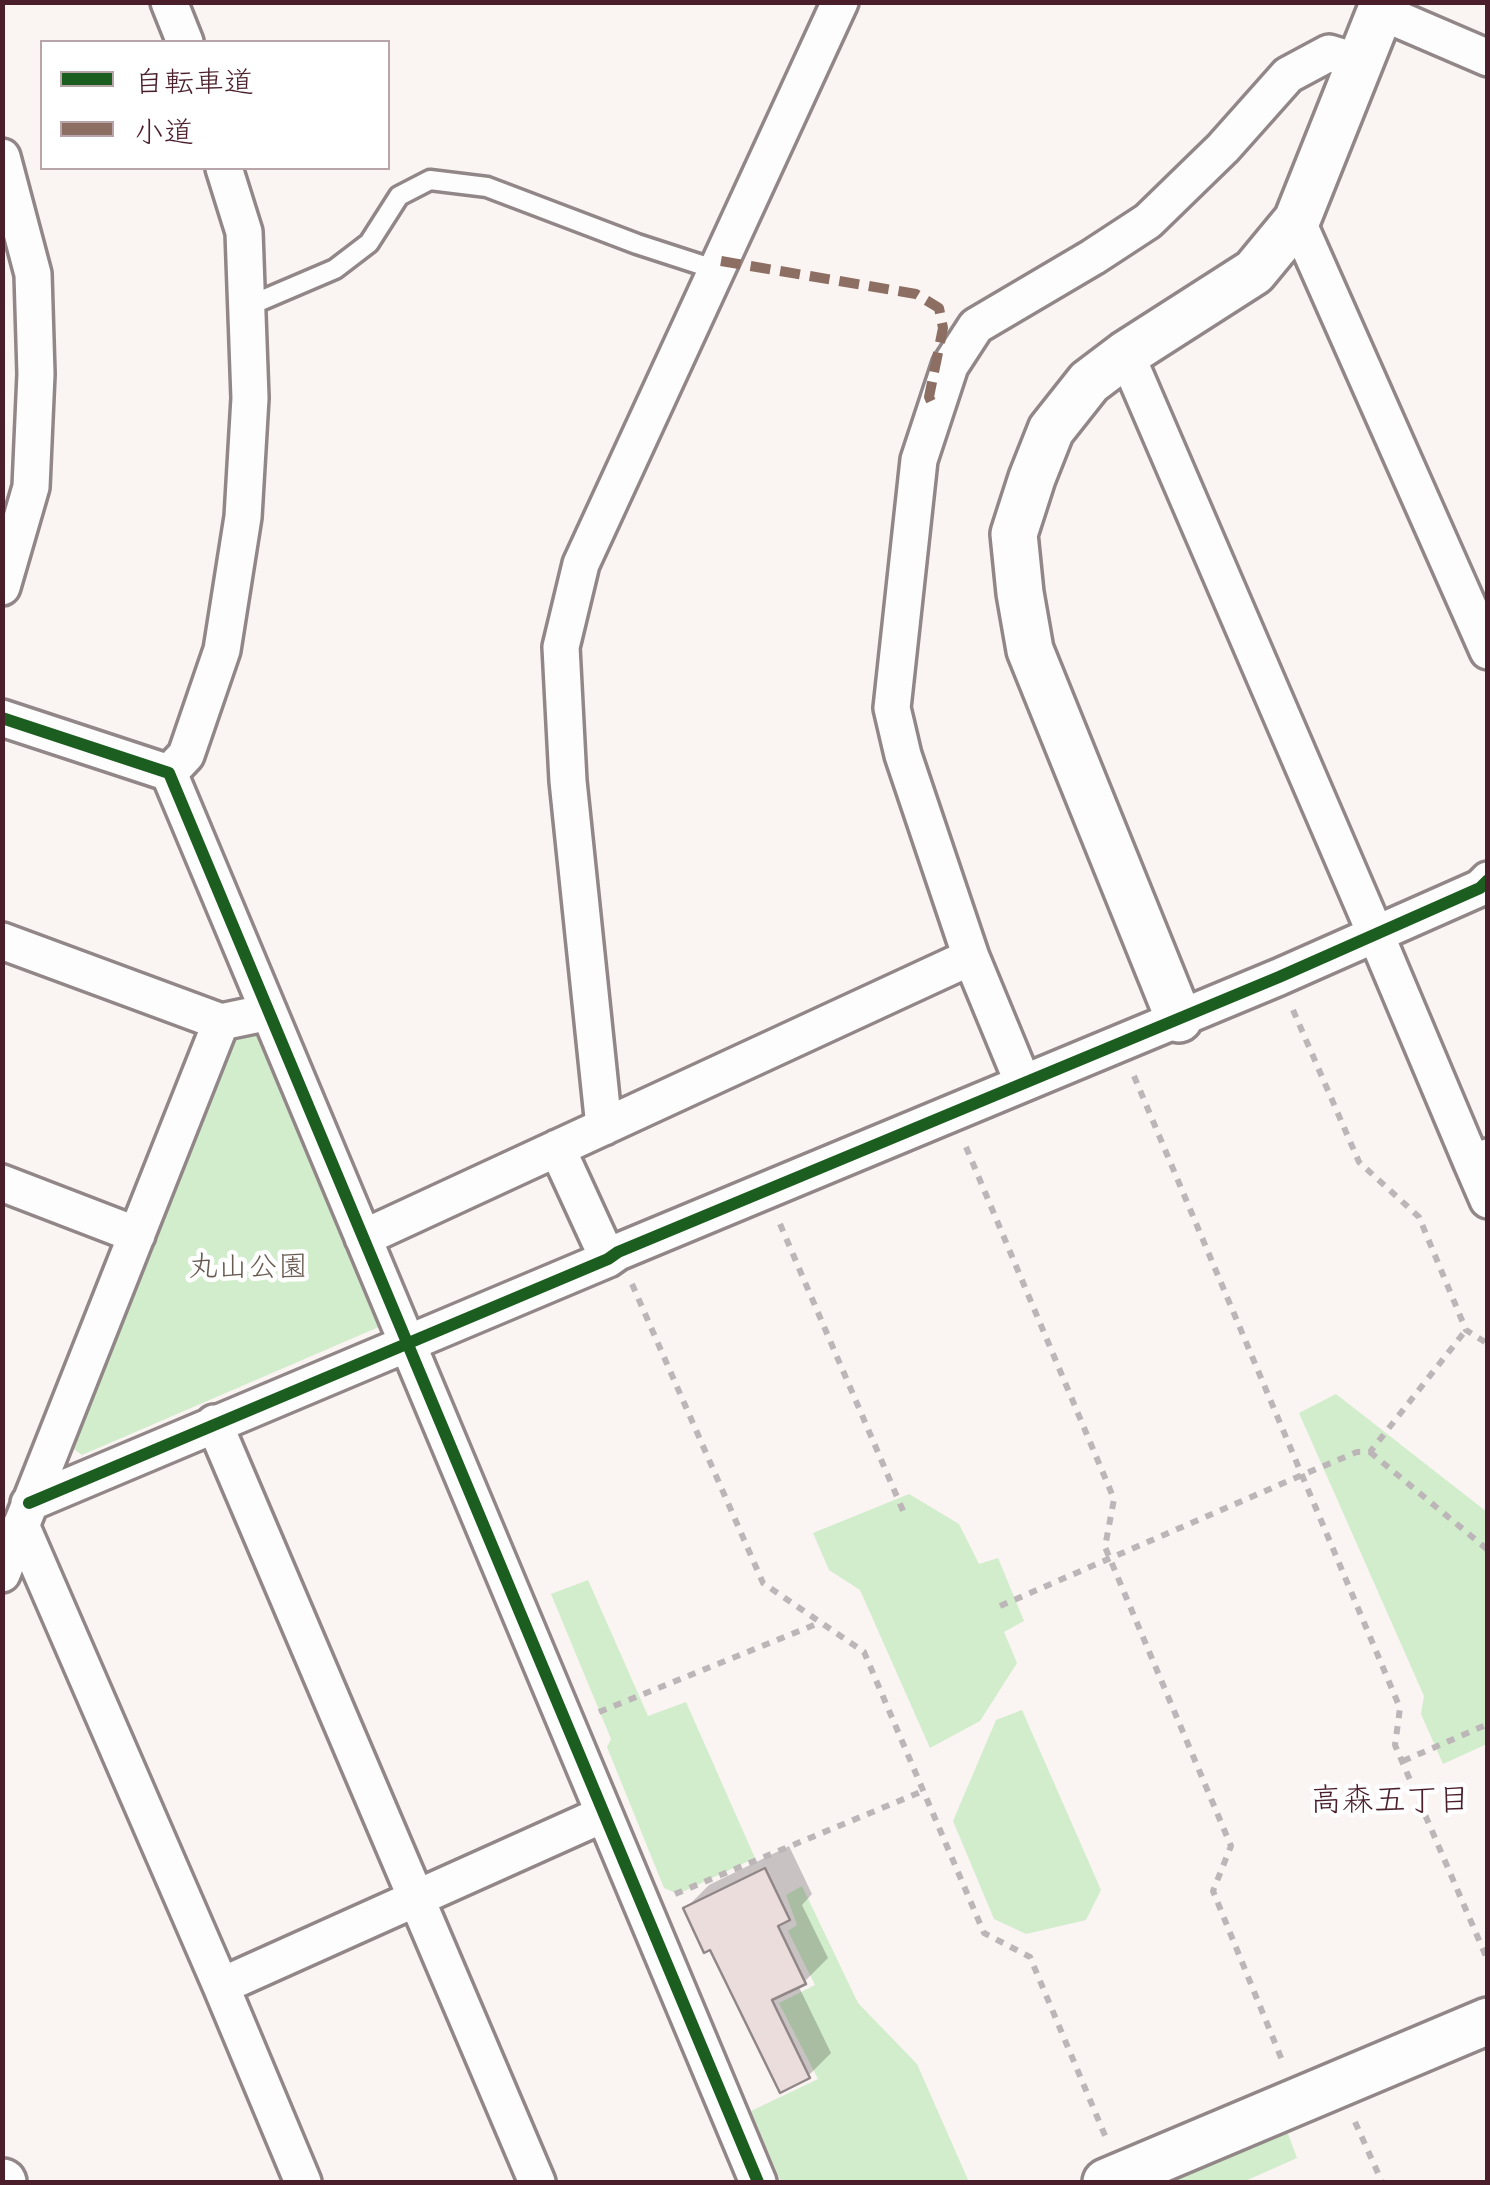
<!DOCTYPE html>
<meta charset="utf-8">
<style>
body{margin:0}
#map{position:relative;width:1490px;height:2185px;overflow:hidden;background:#faf4f3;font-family:"Playpen Sans","Klee One",sans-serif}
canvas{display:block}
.frame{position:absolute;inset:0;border:5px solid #4a1f2b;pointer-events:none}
.legend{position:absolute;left:40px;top:40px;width:350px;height:130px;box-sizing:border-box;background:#fff;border:2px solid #b7a5aa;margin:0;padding:12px 18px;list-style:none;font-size:30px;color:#4a1f2b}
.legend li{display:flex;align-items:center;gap:20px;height:50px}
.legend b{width:50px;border:2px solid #b7a5aa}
</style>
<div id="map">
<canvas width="1490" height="2185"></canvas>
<div class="frame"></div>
<ul class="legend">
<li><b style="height:12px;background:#1b5e20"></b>自転車道</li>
<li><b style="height:12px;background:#8d6e63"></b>小道</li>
</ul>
</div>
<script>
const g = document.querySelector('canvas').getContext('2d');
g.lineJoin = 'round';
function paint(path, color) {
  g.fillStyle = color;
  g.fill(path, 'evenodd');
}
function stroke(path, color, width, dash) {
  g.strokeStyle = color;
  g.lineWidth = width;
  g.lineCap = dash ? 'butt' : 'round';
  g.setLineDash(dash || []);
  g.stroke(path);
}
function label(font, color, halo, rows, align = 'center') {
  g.font = font + ' "Playpen Sans","Klee One",sans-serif';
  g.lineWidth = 9;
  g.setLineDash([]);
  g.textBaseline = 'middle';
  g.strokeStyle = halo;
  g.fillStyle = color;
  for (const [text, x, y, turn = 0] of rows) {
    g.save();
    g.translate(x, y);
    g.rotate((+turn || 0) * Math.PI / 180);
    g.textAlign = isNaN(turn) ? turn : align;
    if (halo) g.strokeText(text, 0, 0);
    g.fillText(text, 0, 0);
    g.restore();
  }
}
const green = new Path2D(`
 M 249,1032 L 267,1040 L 381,1326 L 82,1455 L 64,1442 L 227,1043 Z
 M 1336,1394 L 1487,1512 L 1487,1744 L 1443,1764 L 1421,1714 L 1424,1696 L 1299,1413 Z
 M 909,1494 L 959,1524 L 979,1564 L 998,1558 L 1024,1621 L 1004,1632 L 1017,1663 L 980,1721 L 930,1748 L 860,1590 L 829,1570 L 813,1533 Z
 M 588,1580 L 648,1716 L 686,1702 L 755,1858 L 678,1894 L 664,1888 L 607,1747 L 611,1739 L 551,1594 Z
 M 1022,1710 L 1101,1890 L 1086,1920 L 1026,1934 L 994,1919 L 953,1821 L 996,1720 Z
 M 802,1886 L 858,2003 L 917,2064 L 969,2182 L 781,2182 L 751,2111 L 818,2079 L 779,2003 L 815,1985 L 788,1931 L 797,1925 L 786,1895 Z
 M 1286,2128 L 1297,2158 L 1243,2182 L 1157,2182 Z`);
const shadow = new Path2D(`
 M 789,1846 L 812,1894 L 802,1905 L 828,1958 L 804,1982 L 798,1985 L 831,2053 L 808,2076 L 686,1908 L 709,1885 Z`);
const building = new Path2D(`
 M 765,1868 L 790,1920 L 778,1926 L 806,1984 L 772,2000 L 810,2078 L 780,2093 L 710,1950 L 704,1953 L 683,1908 Z`);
const path = new Path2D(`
 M 1293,1010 L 1359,1162 L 1419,1217 L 1466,1330 L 1488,1344
 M 1134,1076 L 1400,1708 L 1395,1745 L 1488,1961
 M 966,1147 L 1114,1499 L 1105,1547 L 1231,1846 L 1213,1891 L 1284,2065
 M 780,1224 L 904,1513
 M 632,1284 L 763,1583 L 864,1652 L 984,1933 L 1030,1957 L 1106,2138
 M 1370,1452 L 1488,1550
 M 1000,1606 L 1302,1475 L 1357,1452 L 1370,1452 L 1466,1330
 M 599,1712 L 819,1623
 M 1403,1761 L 1488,1724
 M 675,1894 L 923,1791
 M 1355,2122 L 1382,2182`);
const service = new Path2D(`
 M 246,307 L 335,269 L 369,243 L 399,196 L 430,180 L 487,187 L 637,244 L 717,270`);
const minor = new Path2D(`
 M 169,2 L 185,42
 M 1381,12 L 1488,58
 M 2,157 L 33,274 L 36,374 L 31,487 L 2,587
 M 1297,220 L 1488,651
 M 1126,354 L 1376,935 L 1472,1163 L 1488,1157
 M 2,718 L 169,773 L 758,2182
 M 169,773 L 186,755 L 222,650 L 243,517 L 250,398 L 244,232 L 224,168
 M 2,941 L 221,1022
 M 1023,1083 L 971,957 L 903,755 L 892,708 L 919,460 L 950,366 L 976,326 L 1093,257 L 1148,221 L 1223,148 L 1288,75 L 1329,53 L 1359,62
 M 604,1127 L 568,781 L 561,647 L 581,564 L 840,2
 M 557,1148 L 608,1259
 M 1472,1163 L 1488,1200
 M 2,1183 L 137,1235
 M 363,1238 L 971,957
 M 214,1423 L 537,2182
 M 29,1503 L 608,1259 L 618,1252 L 1279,977 L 1480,888 L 1488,880
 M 21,1525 L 221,1986 L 303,2182
 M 2,1574 L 221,1022 L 269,1012
 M 221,1986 L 604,1814`);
const tertiary = new Path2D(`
 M 1179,1019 L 1030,650 L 1020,593 L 1014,534 L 1032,478 L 1051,430 L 1089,382 L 1126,354 L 1254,272 L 1297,220 L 1384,2
 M 2,2182 L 3,2182
 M 1106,2182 L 1488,2021`);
const quiet = new Path2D(`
 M 721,261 L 916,294 L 939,308 L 943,328 L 929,397 L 935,410`);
const cycleway = new Path2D(`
 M 2,718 L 169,773 L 758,2182
 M 29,1503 L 608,1259 L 618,1252 L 1279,977 L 1480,888 L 1488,880`);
const parkNames = [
 ["丸山公園",248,1268]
];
const neighbourhoodNames = [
 ["高森五丁目",1390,1801]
];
paint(green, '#d2edcb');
paint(shadow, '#0003');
paint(building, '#ebdddb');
stroke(building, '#928788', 2.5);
stroke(service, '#928788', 25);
stroke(minor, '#928788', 42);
stroke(tertiary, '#928788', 52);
stroke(path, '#bcb6b8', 6, [8, 8]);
stroke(service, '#fefdfd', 18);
stroke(minor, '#fefdfd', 35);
stroke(tertiary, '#fefdfd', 45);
stroke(quiet, '#8d6e63', 10, [20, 10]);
stroke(cycleway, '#1b5e20', 12);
label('30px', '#695b51', '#fff', parkNames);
label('32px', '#4a1f2b', '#fff', neighbourhoodNames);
</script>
